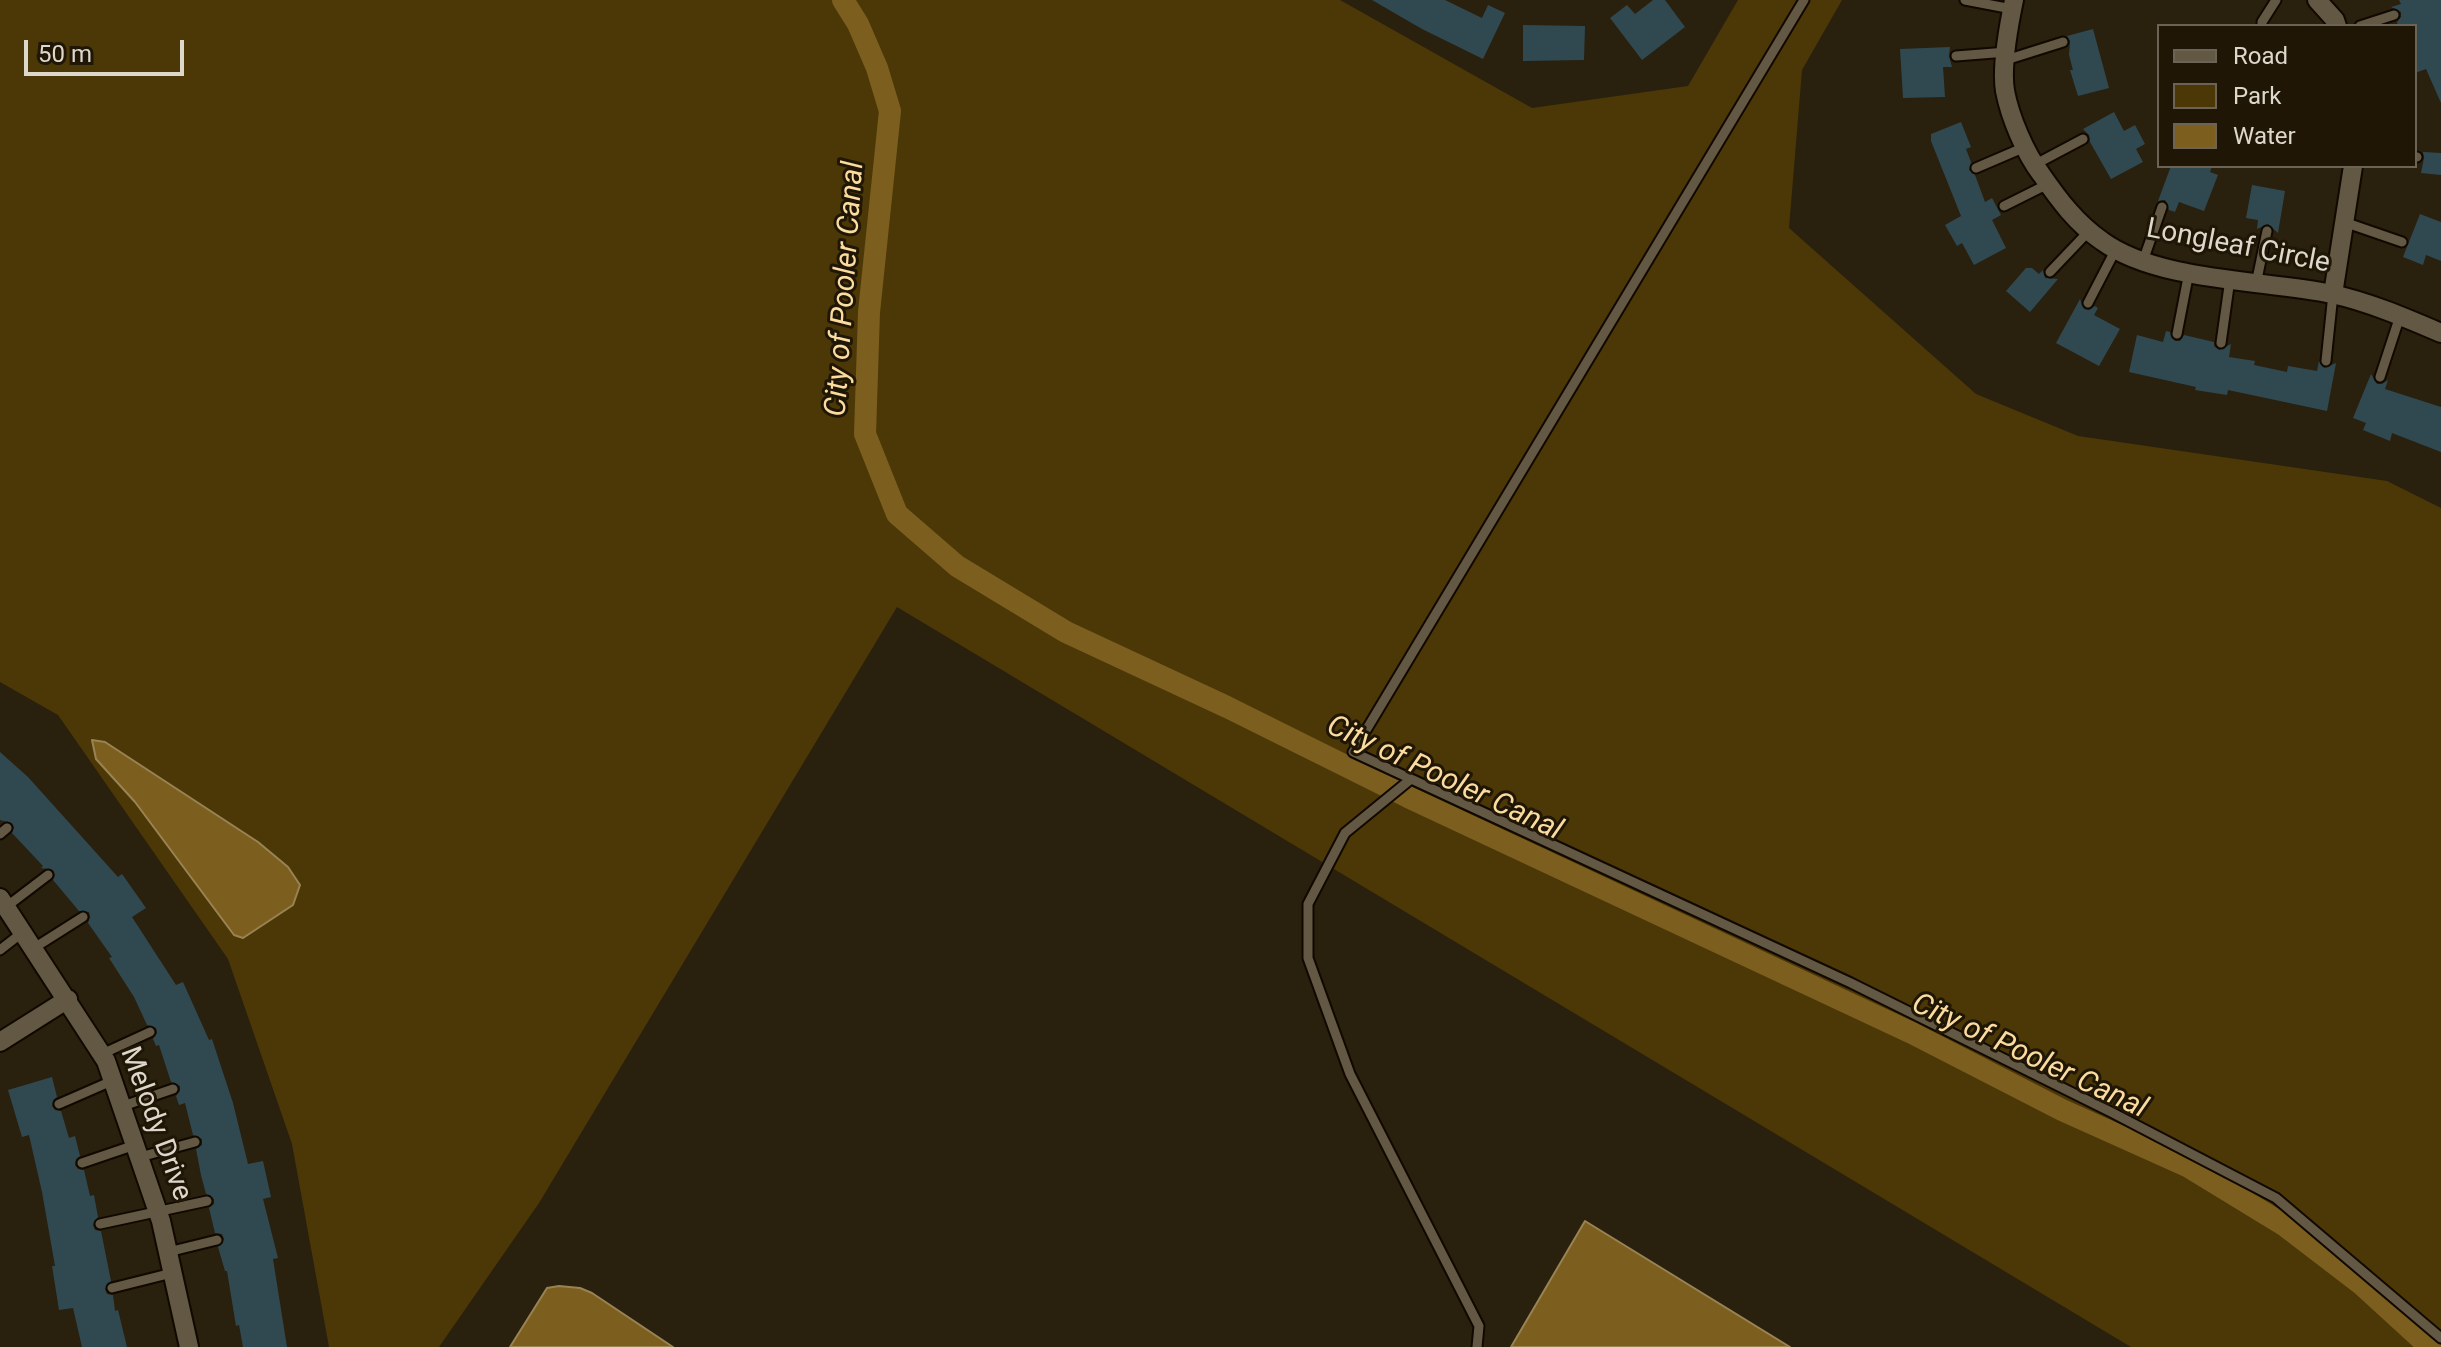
<!DOCTYPE html>
<style>
body{margin:0}
#map{position:relative;width:2441px;height:1347px;overflow:hidden;background:#29200e;font-family:Roboto,sans-serif}
canvas{display:block}
.legend{position:absolute;left:2157px;top:24px;width:260px;height:144px;box-sizing:border-box;background:#1f1605;border:2px solid #6b6355;margin:0;padding:10px 14px;list-style:none;font-size:24px;color:#ddd7cc}
.legend li{display:flex;align-items:center;gap:16px;height:40px}
.legend b{width:40px;border:2px solid #6b6355}
.scale{position:absolute;left:24px;top:40px;width:160px;height:36px;box-sizing:border-box;border:4px solid #ddd7cc;border-top:0;padding-left:10px;font-size:24px;line-height:28px;white-space:nowrap;color:#ddd7cc;-webkit-text-stroke:6px #1f1605;paint-order:stroke}
</style>
<div id="map">
<canvas width="2441" height="1347"></canvas>
<ul class="legend">
<li><b style="height:10px;background:#625844"></b>Road</li>
<li><b style="height:22px;background:#4c3807"></b>Park</li>
<li><b style="height:22px;background:#7c5f1f"></b>Water</li>
</ul>
<div class="scale">50 m</div>
</div>
<script>
const g = document.querySelector('canvas').getContext('2d');
g.lineJoin = 'round';
function paint(path, color) {
  g.fillStyle = color;
  g.fill(path, 'evenodd');
}
function stroke(path, color, width, dash) {
  g.strokeStyle = color;
  g.lineWidth = width;
  g.lineCap = dash ? 'butt' : 'round';
  g.setLineDash(dash || []);
  g.stroke(path);
}
function label(font, color, halo, rows, align = 'center') {
  g.font = font + ' Roboto,sans-serif';
  g.lineWidth = 6;
  g.setLineDash([]);
  g.textBaseline = 'middle';
  g.strokeStyle = halo;
  g.fillStyle = color;
  for (const [text, x, y, turn = 0] of rows) {
    g.save();
    g.translate(x, y);
    g.rotate((+turn || 0) * Math.PI / 180);
    g.textAlign = isNaN(turn) ? turn : align;
    if (halo) g.strokeText(text, 0, 0);
    g.fillText(text, 0, 0);
    g.restore();
  }
}
const green = new Path2D(`
 M 0,0 L 1340,0 L 1532,108 L 1688,86 L 1738,0 L 1842,0 L 1802,70 L 1789,228 L 1976,394 L 2078,436 L 2387,481 L 2441,508 L 2441,1347 L 2131,1347 L 897,607 L 539,1203 L 439,1347 L 329,1347 L 292,1144 L 228,959 L 58,715 L 0,682 Z`);
const water = new Path2D(`
 M 92,740 L 105,742 L 258,842 L 288,867 L 300,885 L 293,905 L 243,938 L 234,935 L 135,802 L 96,759 Z
 M 1585,1221 L 1790,1347 L 1511,1347 Z
 M 559,1286 L 580,1288 L 592,1293 L 673,1347 L 510,1347 L 547,1288 Z`);
const canal = new Path2D(`
 M 843,0 L 858,24 L 877,68 L 890,111 L 869,312 L 865,434 L 897,514 L 957,566 L 1066,632 L 1227,707 L 1408,797 L 1912,1033 L 2062,1110 L 2189,1167 L 2284,1225 L 2361,1284 L 2430,1347`);
const building = new Path2D(`
 M 1372,0 L 1445,0 L 1482,18 L 1488,5 L 1505,13 L 1483,59 L 1422,29 Z
 M 1653,0 L 1665,0 L 1685,27 L 1642,60 L 1610,18 L 1627,5 L 1635,14 Z
 M 2399,0 L 2441,0 L 2441,103 L 2426,69 L 2415,73 L 2415,26 L 2398,26 L 2397,22 L 2401,17 L 2401,12 L 2391,7 L 2401,4 Z
 M 1523,25 L 1585,26 L 1584,60 L 1523,61 Z
 M 2093,29 L 2109,88 L 2078,96 L 2070,70 L 2073,70 L 2069,55 L 2070,41 L 2067,36 Z
 M 1950,47 L 1949,56 L 1952,67 L 1943,67 L 1945,97 L 1903,98 L 1900,49 Z
 M 2114,112 L 2124,131 L 2135,125 L 2145,144 L 2136,149 L 2143,162 L 2111,179 L 2090,142 L 2089,135 L 2083,129 Z
 M 1961,122 L 1971,147 L 1966,149 L 1971,162 L 1969,170 L 1975,175 L 1985,202 L 1992,198 L 2001,215 L 1992,220 L 2006,248 L 1974,265 L 1962,243 L 1957,246 L 1945,225 L 1961,216 L 1931,141 L 1931,134 Z
 M 2423,152 L 2441,153 L 2441,175 L 2421,173 L 2424,158 Z
 M 2171,166 L 2212,166 L 2210,172 L 2218,175 L 2204,211 L 2179,202 L 2175,212 L 2169,210 L 2165,200 L 2158,201 Z
 M 2252,185 L 2285,191 L 2278,233 L 2268,224 L 2257,229 L 2258,220 L 2246,218 Z
 M 2420,214 L 2441,222 L 2441,261 L 2426,255 L 2423,265 L 2403,257 Z
 M 2026,268 L 2032,268 L 2039,274 L 2043,270 L 2045,278 L 2058,279 L 2030,312 L 2006,291 Z
 M 2080,299 L 2084,309 L 2089,310 L 2095,306 L 2098,308 L 2094,315 L 2120,329 L 2099,366 L 2056,343 Z
 M 2166,331 L 2170,332 L 2175,341 L 2180,341 L 2184,335 L 2214,342 L 2214,346 L 2219,350 L 2231,344 L 2229,357 L 2255,361 L 2254,365 L 2287,372 L 2288,366 L 2317,371 L 2319,361 L 2324,368 L 2336,363 L 2327,411 L 2228,390 L 2227,395 L 2195,390 L 2196,387 L 2129,372 L 2137,335 L 2163,342 Z
 M 2371,374 L 2377,384 L 2382,384 L 2388,380 L 2385,389 L 2441,407 L 2441,452 L 2392,433 L 2390,441 L 2363,430 L 2366,423 L 2353,418 Z
 M 0,752 L 28,777 L 118,877 L 122,874 L 146,908 L 132,917 L 176,985 L 183,982 L 209,1040 L 212,1039 L 233,1103 L 248,1164 L 263,1161 L 271,1197 L 263,1199 L 278,1258 L 273,1259 L 287,1347 L 243,1347 L 239,1325 L 236,1326 L 227,1271 L 225,1271 L 218,1247 L 224,1239 L 222,1234 L 215,1233 L 209,1208 L 214,1204 L 214,1199 L 206,1194 L 201,1175 L 196,1149 L 202,1145 L 202,1139 L 193,1135 L 185,1103 L 179,1105 L 176,1096 L 180,1091 L 180,1086 L 171,1082 L 159,1045 L 156,1046 L 153,1039 L 157,1033 L 156,1028 L 147,1025 L 134,997 L 109,958 L 112,957 L 88,923 L 90,917 L 89,912 L 79,911 L 53,880 L 55,875 L 53,870 L 41,868 L 43,866 L 12,833 L 14,827 L 12,823 L 0,820 Z
 M 52,1077 L 57,1097 L 53,1100 L 52,1106 L 55,1110 L 61,1111 L 69,1138 L 75,1136 L 80,1156 L 76,1159 L 75,1165 L 78,1169 L 84,1170 L 90,1196 L 94,1195 L 98,1217 L 93,1225 L 95,1230 L 101,1231 L 111,1281 L 105,1289 L 107,1294 L 113,1295 L 115,1311 L 118,1310 L 127,1347 L 82,1347 L 73,1308 L 59,1310 L 52,1266 L 55,1266 L 42,1192 L 29,1135 L 22,1137 L 8,1090 Z`);
const service = new Path2D(`
 M 1804,0 L 1353,752 L 1851,983 L 2111,1112 L 2276,1198 L 2441,1338
 M 1965,0 L 2012,9
 M 2262,26 L 2262,22 L 2276,0
 M 2360,26 L 2394,15
 M 1956,56 L 2007,52
 M 2006,60 L 2063,42
 M 2415,157 L 2417,157
 M 2034,165 L 2083,139
 M 1976,168 L 2025,147
 M 2004,206 L 2048,184
 M 2344,222 L 2402,242
 M 2143,261 L 2162,207
 M 2050,272 L 2089,231
 M 2256,284 L 2267,231
 M 2088,303 L 2116,249
 M 2177,334 L 2189,272
 M 2221,343 L 2230,279
 M 2326,361 L 2333,294
 M 2380,377 L 2400,316
 M 1411,779 L 1345,833 L 1308,904 L 1308,958 L 1350,1074 L 1479,1326 L 1477,1347
 M 0,834 L 7,828
 M 6,907 L 48,875
 M 34,948 L 83,917
 M 0,950 L 23,932
 M 102,1054 L 150,1032
 M 59,1104 L 114,1080
 M 123,1106 L 173,1089
 M 140,1157 L 195,1142
 M 82,1163 L 135,1145
 M 100,1224 L 207,1201
 M 168,1252 L 217,1240
 M 112,1288 L 172,1273`);
const minor = new Path2D(`
 M 2014,0 C 2009,24 2001,67 2005,91 C 2010,117 2025,153 2041,174 C 2059,200 2076,223 2102,241 C 2158,282 2266,280 2332,294 C 2369,302 2406,318 2441,333
 M 2317,0 L 2335,20 L 2337,26
 M 2333,294 L 2353,166
 M 0,898 L 106,1061 L 161,1221 L 189,1347
 M 0,1042 L 68,999`);
const streetNames = [
 ["Longleaf Circle",2238,247,11],
 ["Melody Drive",155,1124,70]
];
const waterNames = [
 ["City of Pooler Canal",846,289,-86],
 ["City of Pooler Canal",1444,779,25],
 ["City of Pooler Canal",2029,1057,25]
];
paint(green, '#4c3807');
paint(water, '#7c5f1f');
stroke(water, '#998353', 2);
stroke(canal, '#7c5f1f', 22);
paint(building, '#304951');
stroke(service, '#110900', 13);
stroke(minor, '#110900', 22);
stroke(service, '#625844', 9);
stroke(minor, '#625844', 18);
label('28px', '#ddd7cc', '#1f1605', streetNames);
label('italic 30px', '#fbdb9f', '#1f1605', waterNames);
</script>
